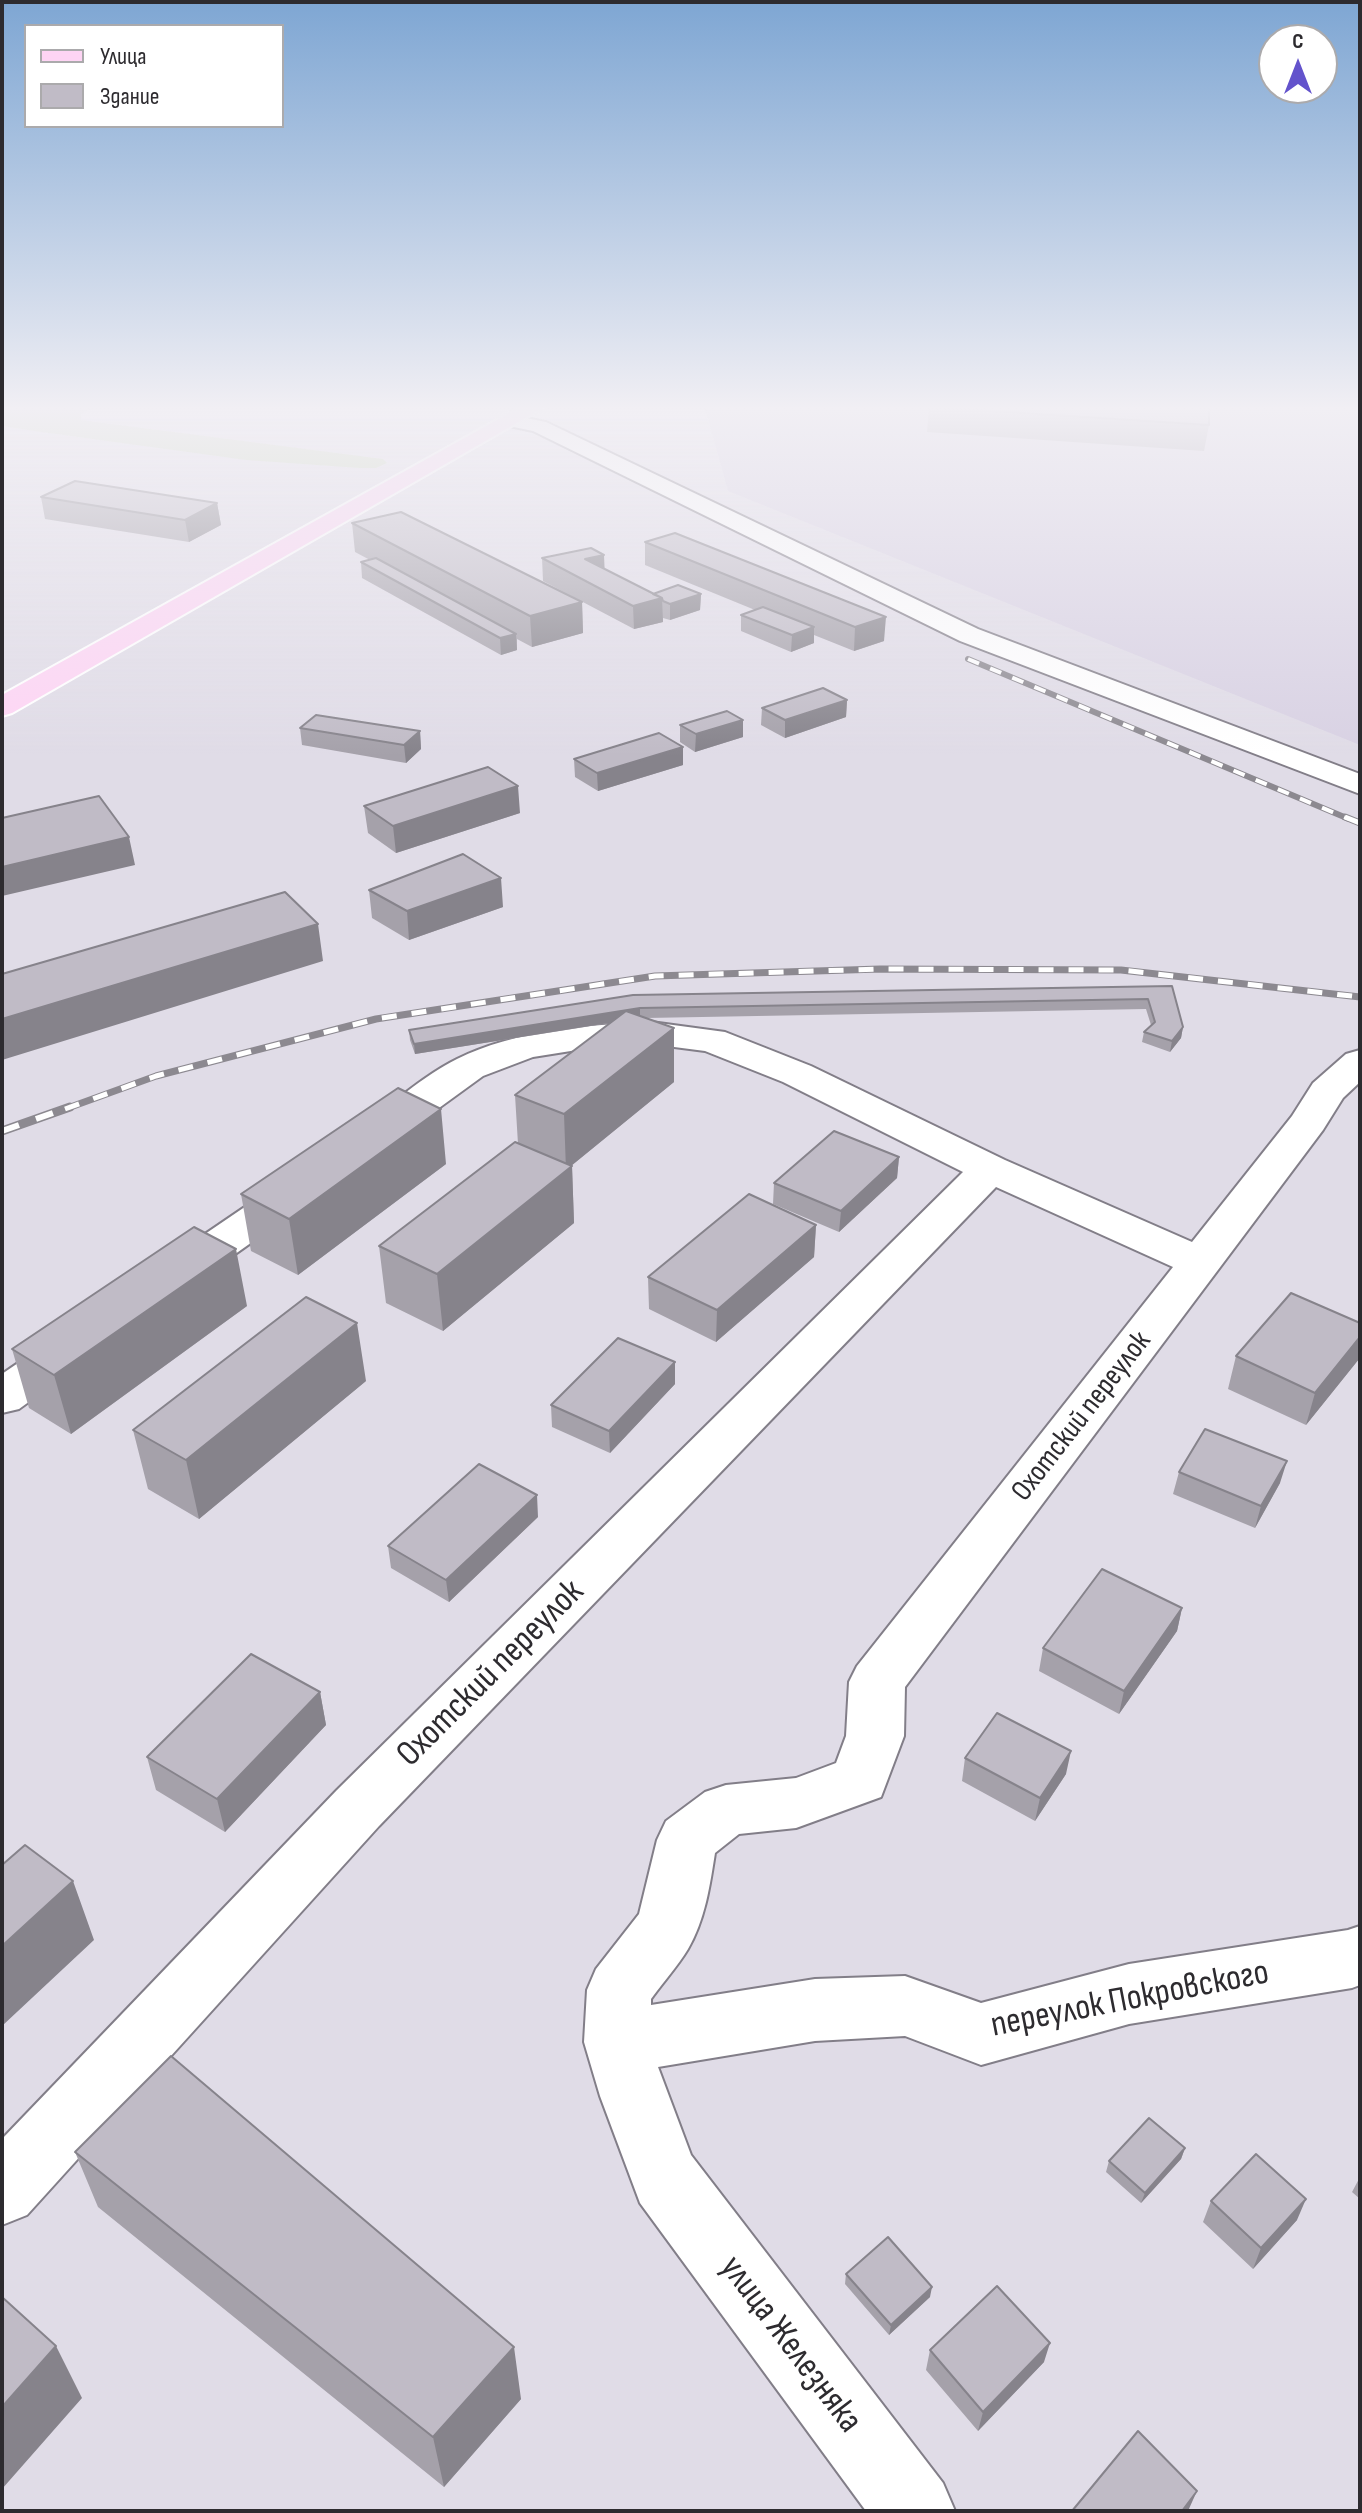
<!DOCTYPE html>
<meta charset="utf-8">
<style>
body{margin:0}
#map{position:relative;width:1362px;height:2513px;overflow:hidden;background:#e0dce7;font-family:"Sofia Sans Condensed",sans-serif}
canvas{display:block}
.frame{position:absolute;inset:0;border:4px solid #2d2b2f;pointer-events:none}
.legend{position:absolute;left:24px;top:24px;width:260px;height:104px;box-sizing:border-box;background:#fff;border:2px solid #abaaac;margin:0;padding:10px 14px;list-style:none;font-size:24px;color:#2d2b2f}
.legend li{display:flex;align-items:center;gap:16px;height:40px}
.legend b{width:40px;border:2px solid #abaaac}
.north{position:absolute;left:1258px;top:24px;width:80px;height:80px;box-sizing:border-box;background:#fff;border:2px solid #abaaac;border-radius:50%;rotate:0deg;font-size:22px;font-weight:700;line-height:32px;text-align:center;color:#2d2b2f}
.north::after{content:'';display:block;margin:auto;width:28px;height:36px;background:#6353cc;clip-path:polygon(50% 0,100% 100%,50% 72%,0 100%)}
</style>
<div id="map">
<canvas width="1362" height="2513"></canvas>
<div class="frame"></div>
<ul class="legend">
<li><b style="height:10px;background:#fed4f4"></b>Улица</li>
<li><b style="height:22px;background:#c0bbc6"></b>Здание</li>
</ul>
<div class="north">С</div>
</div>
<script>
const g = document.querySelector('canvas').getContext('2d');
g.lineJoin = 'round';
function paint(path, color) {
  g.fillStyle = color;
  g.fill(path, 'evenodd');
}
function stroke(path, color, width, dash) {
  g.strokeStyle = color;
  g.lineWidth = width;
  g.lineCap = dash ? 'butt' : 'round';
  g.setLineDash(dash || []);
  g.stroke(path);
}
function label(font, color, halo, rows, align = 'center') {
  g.font = font + ' "Sofia Sans Condensed",sans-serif';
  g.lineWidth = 6;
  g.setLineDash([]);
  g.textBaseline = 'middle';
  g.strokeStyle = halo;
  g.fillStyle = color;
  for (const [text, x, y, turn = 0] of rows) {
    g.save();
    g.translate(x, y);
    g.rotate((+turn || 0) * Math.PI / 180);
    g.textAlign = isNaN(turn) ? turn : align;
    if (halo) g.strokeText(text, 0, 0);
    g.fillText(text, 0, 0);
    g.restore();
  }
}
const built = new Path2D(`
 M 704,405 L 1360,405 L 1360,745 L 728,491 Z`);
const green = new Path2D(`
 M 2,405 L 98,405 L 81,414 L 81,420 L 383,459 L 387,463 L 376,468 L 359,468 L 246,460 L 34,431 L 2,426 Z`);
const minor = new Path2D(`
 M 511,415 L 546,422 L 978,629 L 1360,774 L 1360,794 L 960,641 L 533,431 L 504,425 L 501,421 L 504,417 Z
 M 651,1022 L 725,1032 L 811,1066 L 1005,1160 L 1192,1242 L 1292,1116 L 1313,1083 L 1346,1054 L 1360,1050 L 1360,1082 L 1343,1098 L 1323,1130 L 905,1687 L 904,1736 L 881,1797 L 796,1828 L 739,1834 L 715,1853 C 710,1885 705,1920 688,1949 C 678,1966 663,1982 651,1999 L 651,2005 L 815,1979 L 905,1976 L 981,2003 L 1129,1964 L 1348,1930 L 1360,1926 L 1360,1985 L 1352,1988 L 1129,2024 L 981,2065 L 905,2036 L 815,2041 L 658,2067 L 691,2155 L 943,2483 L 955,2511 L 866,2511 L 640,2203 L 600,2096 L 584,2042 L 587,1990 L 596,1969 L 639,1914 L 657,1840 L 666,1821 L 705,1792 L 726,1785 L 796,1778 L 836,1763 L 846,1736 L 849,1682 L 857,1666 L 1173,1267 L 996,1187 L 379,1826 L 27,2215 L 2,2225 L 2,2139 L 337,1790 L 963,1172 L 783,1082 L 705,1051 L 651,1044 L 596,1047 L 533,1057 L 483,1076 L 388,1145 L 374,1148 L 360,1145 L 354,1136 L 360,1127 C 390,1106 424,1075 457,1059 C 516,1030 586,1025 651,1022 Z
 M 295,1179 L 310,1183 L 316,1192 L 310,1201 L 190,1286 L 174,1290 L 158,1286 L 152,1276 L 158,1266 L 280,1183 Z
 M 72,1332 L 88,1337 L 95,1348 L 88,1359 L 19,1409 L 2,1413 L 2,1374 L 56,1337 Z`);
const major = new Path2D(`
 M 524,405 L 548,405 L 12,713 L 2,716 L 2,695 Z`);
const railFar2 = new Path2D(`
 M 968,659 L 1349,819`);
const railFar1 = new Path2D(`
 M 1345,817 L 1360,823
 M 65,1109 L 156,1076 L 376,1019 L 655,976 L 880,969 L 1121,970 L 1360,997`);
const rail = new Path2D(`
 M 2,1131 L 70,1107`);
const wall = new Path2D(`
 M 929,407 L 1209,425 L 1204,451 L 927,432 Z
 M 41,497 L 217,503 L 221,525 L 189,542 L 45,519 Z
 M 352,523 L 582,602 L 583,633 L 532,647 L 517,639 L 517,650 L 501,655 L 362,578 L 361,562 L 370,560 L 355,552 Z
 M 675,533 L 884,641 L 854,651 L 814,635 L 814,643 L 791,652 L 741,631 L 741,615 L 755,610 L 645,565 L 645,542 Z
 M 542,558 L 653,594 L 701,594 L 700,610 L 670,620 L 663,618 L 663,622 L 634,629 L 543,581 Z
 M 847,700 L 846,717 L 785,738 L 761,725 L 762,708 Z
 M 680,725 L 743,737 L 695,752 L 680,742 Z
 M 300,728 L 420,731 L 421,749 L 406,763 L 302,745 Z
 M 574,759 L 683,765 L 598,791 L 575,777 Z
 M 364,806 L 520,813 L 396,853 L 368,833 Z
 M 369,890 L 503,907 L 409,940 L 372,918 Z
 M 1172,986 L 1183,1027 L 1181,1038 L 1170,1052 L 1142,1042 L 1144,1032 L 1151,1025 L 1146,1009 L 646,1018 L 674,1082 L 571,1166 L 572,1166 L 574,1223 L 443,1331 L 386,1303 L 379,1246 L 518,1144 L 515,1095 L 610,1023 L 415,1054 L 410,1040 L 409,1030 L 633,995 Z
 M 899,1157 L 897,1178 L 839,1232 L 773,1204 L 774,1183 Z
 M 446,1164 L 298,1275 L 251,1251 L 241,1194 Z
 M 816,1225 L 814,1257 L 716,1342 L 649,1309 L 648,1277 Z
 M 247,1306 L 71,1434 L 29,1408 L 12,1349 Z
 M 1360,1323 L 1360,1354 L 1359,1359 L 1306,1425 L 1228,1389 L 1236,1356 Z
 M 675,1362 L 675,1384 L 610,1453 L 552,1427 L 551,1405 Z
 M 366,1381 L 199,1519 L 148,1489 L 133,1430 Z
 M 1179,1472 L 1280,1483 L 1255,1528 L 1173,1494 Z
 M 538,1517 L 449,1602 L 391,1568 L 388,1546 Z
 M 1182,1608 L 1177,1631 L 1119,1714 L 1039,1671 L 1043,1648 Z
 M 320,1692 L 326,1725 L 225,1832 L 156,1790 L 147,1757 Z
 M 965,1758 L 1066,1774 L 1035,1821 L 962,1781 Z
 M 1185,2148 L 1181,2159 L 1141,2203 L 1106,2172 L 1109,2161 Z
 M 75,2152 L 521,2399 L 444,2487 L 98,2207 Z
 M 1360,2177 L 1360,2199 L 1352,2192 Z
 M 1211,2201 L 1297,2220 L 1253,2269 L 1203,2222 Z
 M 846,2274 L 930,2297 L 889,2335 L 845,2284 Z
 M 930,2350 L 1044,2362 L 978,2431 L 926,2370 Z`);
const shadedWall = new Path2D(`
 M 217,503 L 221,525 L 189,542 L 185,520 Z
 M 604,555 L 605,578 L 586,582 L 585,559 Z
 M 701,594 L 700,610 L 670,620 L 670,604 Z
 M 662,598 L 663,622 L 634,629 L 633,606 Z
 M 582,602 L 583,633 L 532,647 L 530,616 Z
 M 886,617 L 884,641 L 854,651 L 855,627 Z
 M 814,627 L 814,643 L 791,652 L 792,635 Z
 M 516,634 L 517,650 L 501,655 L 500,638 Z
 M 847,700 L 846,717 L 785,738 L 785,720 Z
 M 743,720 L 743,737 L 695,752 L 696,734 Z
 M 420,731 L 421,749 L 406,763 L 404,745 Z
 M 683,747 L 683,765 L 598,791 L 597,773 Z
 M 518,786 L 520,813 L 396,853 L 393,826 Z
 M 129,837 L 135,865 L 2,896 L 2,867 Z
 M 501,878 L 503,907 L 409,940 L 407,911 Z
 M 318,924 L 323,961 L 2,1060 L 2,1019 Z
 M 640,1008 L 640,1018 L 415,1054 L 414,1044 Z
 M 1183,1027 L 1181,1038 L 1170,1052 L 1172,1041 Z
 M 674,1028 L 674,1082 L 566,1170 L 564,1114 Z
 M 441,1109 L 446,1164 L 298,1275 L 289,1219 Z
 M 899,1157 L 897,1178 L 839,1232 L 841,1211 Z
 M 572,1166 L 574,1223 L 443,1331 L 437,1274 Z
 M 816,1225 L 814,1257 L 716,1342 L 717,1310 Z
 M 236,1249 L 247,1306 L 71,1434 L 54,1375 Z
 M 357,1323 L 366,1381 L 199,1519 L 186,1460 Z
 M 1360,1337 L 1360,1354 L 1359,1359 L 1306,1425 L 1315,1393 Z
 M 675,1362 L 675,1384 L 610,1453 L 609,1431 Z
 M 1287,1461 L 1280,1483 L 1255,1528 L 1261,1506 Z
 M 537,1495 L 538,1517 L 449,1602 L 446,1580 Z
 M 1182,1608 L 1177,1631 L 1119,1714 L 1124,1691 Z
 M 320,1692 L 326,1725 L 225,1832 L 217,1799 Z
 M 1071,1751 L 1066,1774 L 1035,1821 L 1040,1798 Z
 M 73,1881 L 94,1940 L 2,2026 L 2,1946 Z
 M 1185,2148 L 1181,2159 L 1141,2203 L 1145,2193 Z
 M 1306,2199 L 1297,2220 L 1253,2269 L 1261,2248 Z
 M 932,2287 L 930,2297 L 889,2335 L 891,2325 Z
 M 1050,2343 L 1044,2362 L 978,2431 L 983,2412 Z
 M 56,2346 L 82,2398 L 2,2489 L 2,2407 Z
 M 514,2347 L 521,2399 L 444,2487 L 433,2437 Z
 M 1197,2491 L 1188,2511 L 1182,2511 Z`);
const building = new Path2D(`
 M 930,405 L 1160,405 L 1209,408 L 1209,425 L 929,407 Z
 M 75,481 L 217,503 L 185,520 L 41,497 Z
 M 401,512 L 582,602 L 530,616 L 352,523 Z
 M 675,533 L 886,617 L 855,627 L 645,542 Z
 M 591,548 L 604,555 L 585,559 L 662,598 L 633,606 L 542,558 Z
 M 376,558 L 516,634 L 500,638 L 361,562 Z
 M 678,585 L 701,594 L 670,604 L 663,601 L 662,598 L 653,594 Z
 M 763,607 L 814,627 L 792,635 L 741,615 Z
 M 823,688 L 847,700 L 785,720 L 762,708 Z
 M 727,711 L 743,720 L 696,734 L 680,725 Z
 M 316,715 L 420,731 L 404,745 L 300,728 Z
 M 659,733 L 683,747 L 597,773 L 574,759 Z
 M 488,767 L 518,786 L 393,826 L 364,806 Z
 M 99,796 L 129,837 L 2,867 L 2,818 Z
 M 463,854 L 501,878 L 407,911 L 369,890 Z
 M 285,892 L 318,924 L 2,1019 L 2,974 Z
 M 1172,986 L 1183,1027 L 1172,1041 L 1144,1032 L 1155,1022 L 1148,999 L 640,1008 L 414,1044 L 409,1030 L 633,995 Z
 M 626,1011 L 674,1028 L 564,1114 L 515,1095 Z
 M 398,1088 L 441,1109 L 289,1219 L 241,1194 Z
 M 834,1131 L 899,1157 L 841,1211 L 774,1183 Z
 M 515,1142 L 572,1166 L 437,1274 L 379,1246 Z
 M 749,1194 L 816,1225 L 717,1310 L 648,1277 Z
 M 194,1227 L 236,1249 L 54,1375 L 12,1349 Z
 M 1291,1293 L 1360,1323 L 1360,1337 L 1315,1393 L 1236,1356 Z
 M 306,1297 L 357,1323 L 186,1460 L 133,1430 Z
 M 618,1338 L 675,1362 L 609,1431 L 551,1405 Z
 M 1205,1429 L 1287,1461 L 1261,1506 L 1179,1472 Z
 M 479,1464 L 537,1495 L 446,1580 L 388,1546 Z
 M 1102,1569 L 1182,1608 L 1124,1691 L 1043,1648 Z
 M 251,1654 L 320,1692 L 217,1799 L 147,1757 Z
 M 997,1713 L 1071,1751 L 1040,1798 L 965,1758 Z
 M 25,1845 L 73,1881 L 2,1946 L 2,1865 Z
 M 171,2056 L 514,2347 L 433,2437 L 75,2152 Z
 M 1149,2118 L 1185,2148 L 1145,2193 L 1109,2161 Z
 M 1256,2154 L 1306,2199 L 1261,2248 L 1211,2201 Z
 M 888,2237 L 932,2287 L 891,2325 L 846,2274 Z
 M 997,2286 L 1050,2343 L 983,2412 L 930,2350 Z
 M 2,2297 L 56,2346 L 2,2407 Z
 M 1138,2431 L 1197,2491 L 1182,2511 L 1072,2511 Z`);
const streetNames = [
 ["Охотский переулок",1082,1417,-52]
];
const nearStreetnames = [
 ["Охотский переулок",491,1674,-45],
 ["переулок Покровского",1130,2000,-11],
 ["улица Железняка",790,2345,53]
];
paint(built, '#d8d1e3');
paint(green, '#c9d7b6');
stroke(minor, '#827e88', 4);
stroke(major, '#fff', 4);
paint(minor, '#fff');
paint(major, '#fed4f4');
stroke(railFar2, '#8c8990', 6);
stroke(railFar1, '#8c8990', 7);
stroke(rail, '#8c8990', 9);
stroke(railFar2, '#fff', 4, [12]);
stroke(railFar1, '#fff', 5, [15]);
stroke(rail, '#fff', 6, [18]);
paint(wall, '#a5a1aa');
paint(shadedWall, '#86838b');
paint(building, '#c0bbc6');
stroke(building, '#86838b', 2);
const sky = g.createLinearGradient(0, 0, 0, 756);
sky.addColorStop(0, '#7ea6d3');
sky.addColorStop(0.54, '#f1eff4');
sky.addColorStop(1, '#f1eff400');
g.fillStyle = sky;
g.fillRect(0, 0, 1362, 756);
label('30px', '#2d2b2f', '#fff', streetNames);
label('36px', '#2d2b2f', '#fff', nearStreetnames);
</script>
